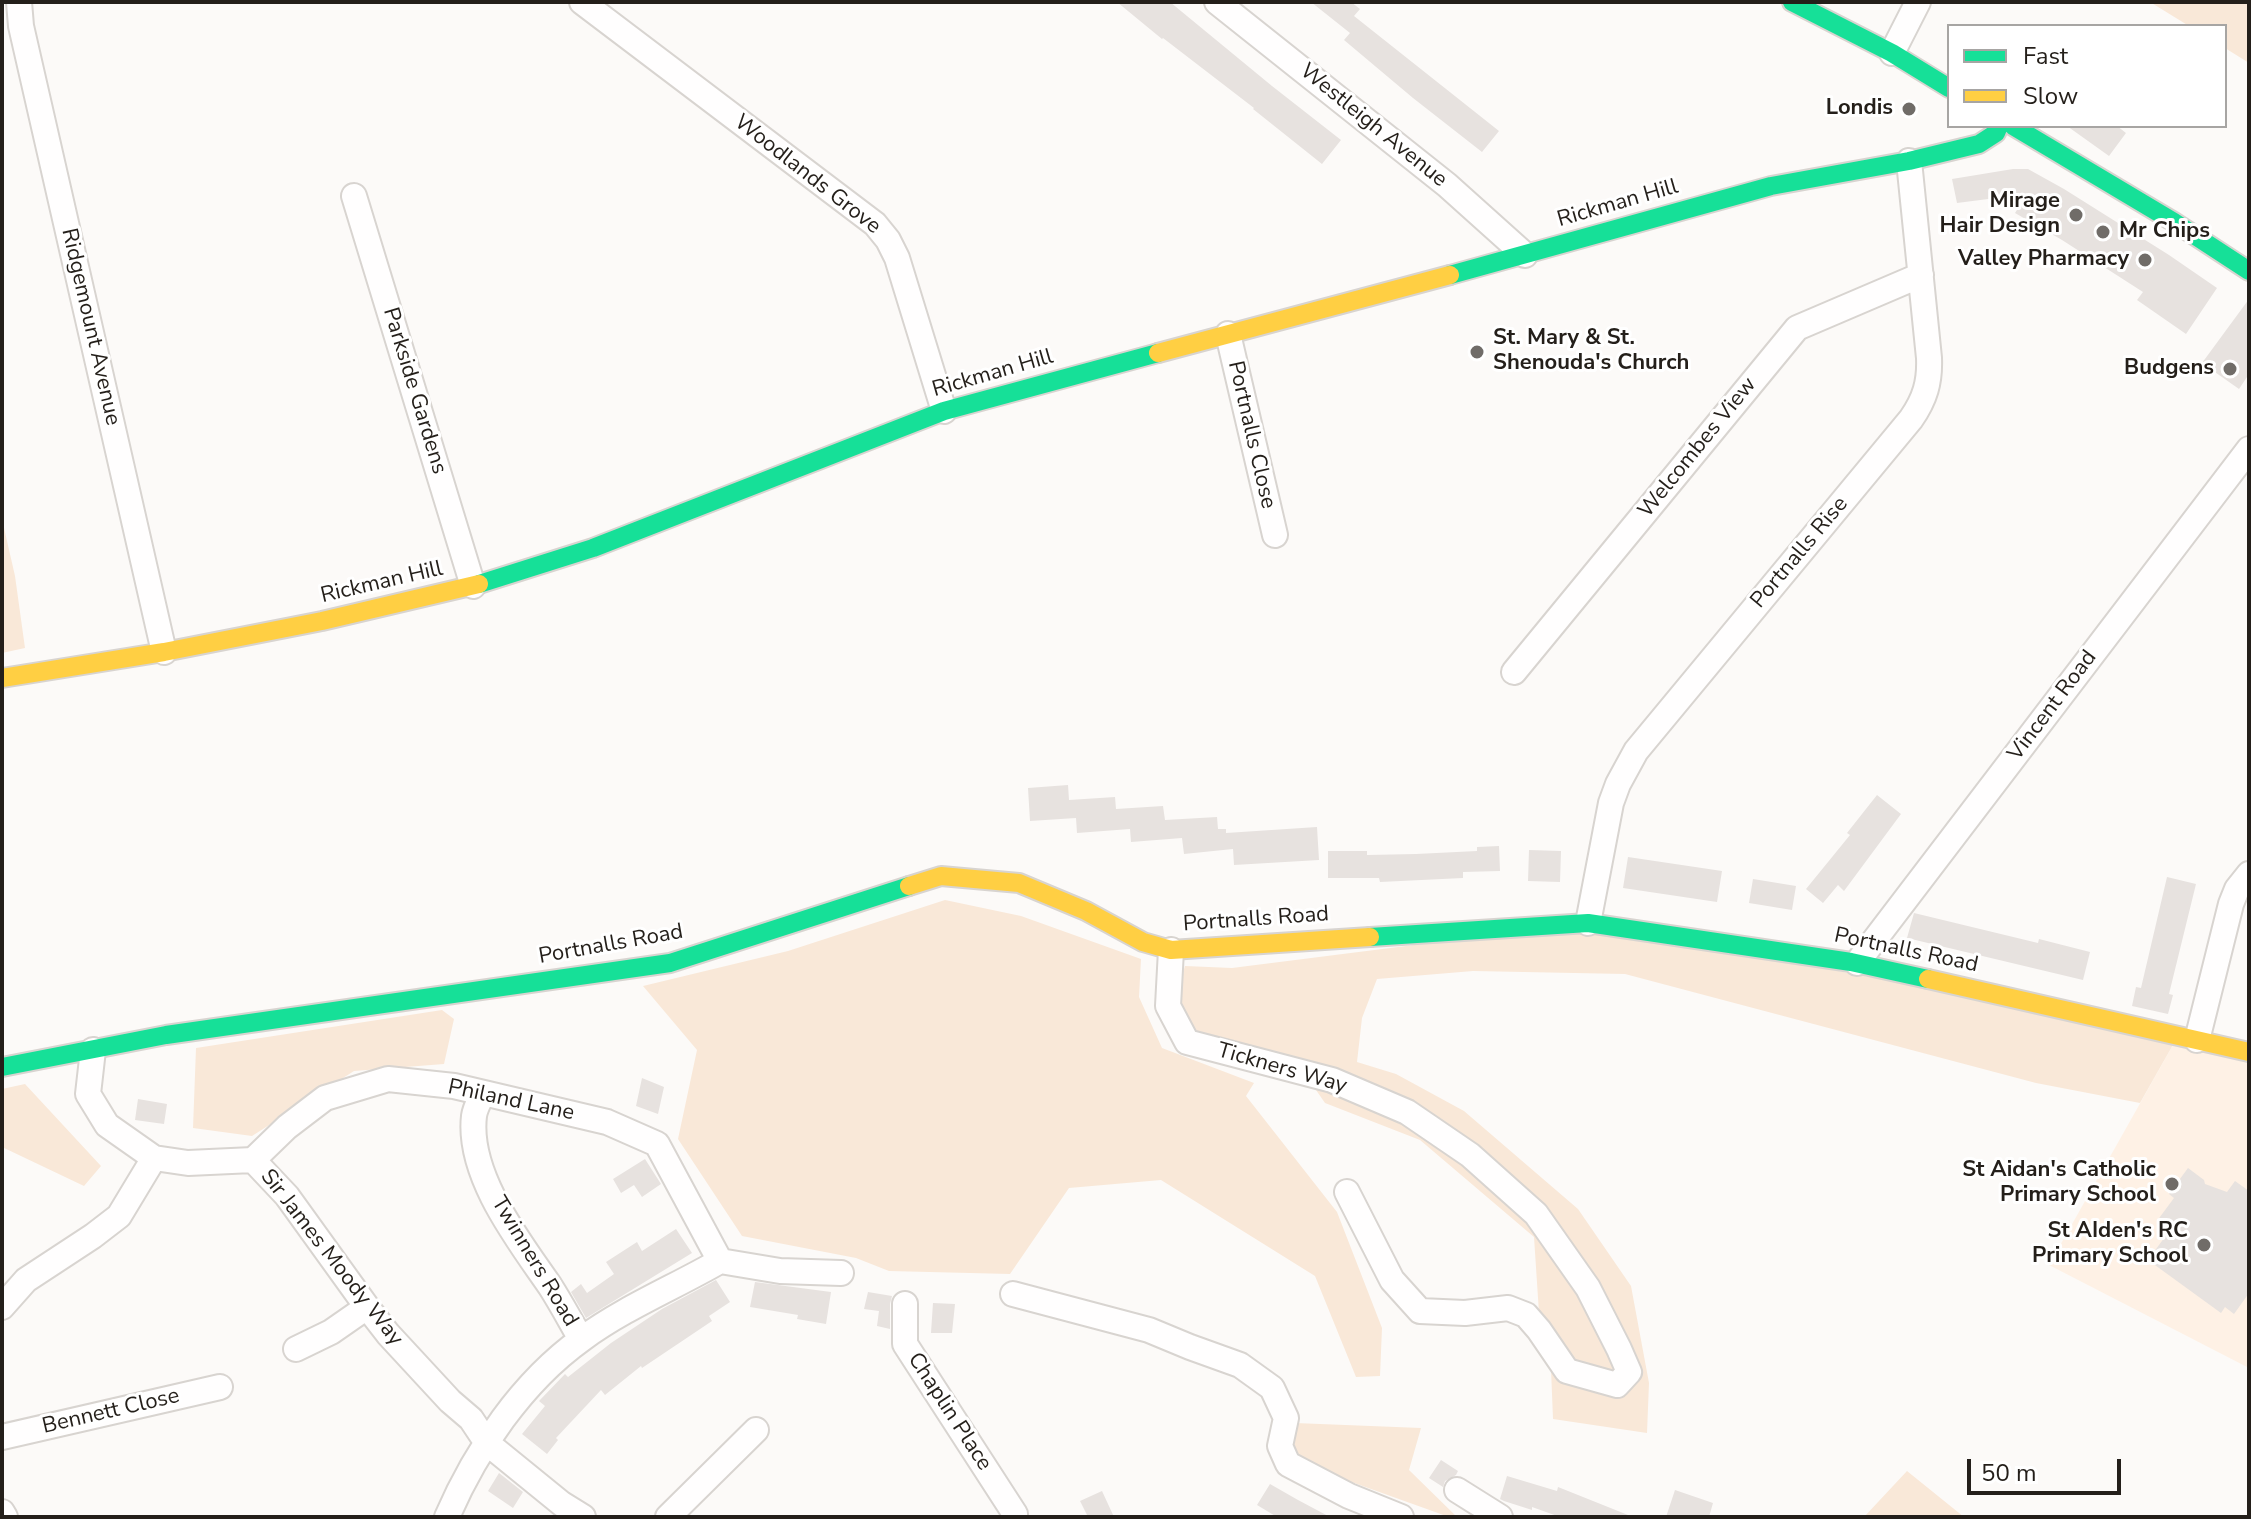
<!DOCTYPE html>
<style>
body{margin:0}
#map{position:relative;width:2251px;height:1519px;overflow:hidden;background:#fcfaf8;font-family:"Nunito Sans",sans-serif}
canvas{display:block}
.frame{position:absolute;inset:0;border:4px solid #241f1a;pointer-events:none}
.legend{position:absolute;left:1947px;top:24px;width:280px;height:104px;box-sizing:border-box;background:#fff;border:2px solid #a7a5a3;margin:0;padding:10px 14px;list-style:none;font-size:24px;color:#241f1a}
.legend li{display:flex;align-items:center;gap:16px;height:40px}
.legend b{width:40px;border:2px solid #a7a5a3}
.scale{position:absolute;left:1967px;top:1459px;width:154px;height:36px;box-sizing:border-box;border:4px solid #241f1a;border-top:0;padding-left:10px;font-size:24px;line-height:28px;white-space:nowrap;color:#241f1a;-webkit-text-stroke:6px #fff;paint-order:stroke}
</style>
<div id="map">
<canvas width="2251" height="1519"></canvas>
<div class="frame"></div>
<ul class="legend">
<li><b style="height:10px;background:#16e098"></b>Fast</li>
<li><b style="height:10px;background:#ffcf43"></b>Slow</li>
</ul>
<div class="scale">50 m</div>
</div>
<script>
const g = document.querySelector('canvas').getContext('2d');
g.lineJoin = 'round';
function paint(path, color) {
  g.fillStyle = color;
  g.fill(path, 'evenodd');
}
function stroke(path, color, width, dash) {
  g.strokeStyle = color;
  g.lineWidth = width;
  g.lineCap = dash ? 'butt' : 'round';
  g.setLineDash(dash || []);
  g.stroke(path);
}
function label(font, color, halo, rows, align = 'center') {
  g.font = font + ' "Nunito Sans",sans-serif';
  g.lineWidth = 6;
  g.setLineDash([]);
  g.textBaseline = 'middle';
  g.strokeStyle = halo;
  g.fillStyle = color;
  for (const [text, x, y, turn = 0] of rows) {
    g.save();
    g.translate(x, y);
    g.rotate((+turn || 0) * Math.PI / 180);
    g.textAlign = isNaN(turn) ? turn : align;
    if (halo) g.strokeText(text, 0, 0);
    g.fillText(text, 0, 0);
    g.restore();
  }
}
const built = new Path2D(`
 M 2178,1036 L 2249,1051 L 2249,1368 L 2049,1265 Z`);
const green = new Path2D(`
 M 2150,2 L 2249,2 L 2249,63 L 2225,48 L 2225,26 L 2189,26 Z
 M 2,519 L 15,576 L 25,648 L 2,653 Z
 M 945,900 L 1021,916 L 1141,959 L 1139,997 L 1162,1048 L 1254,1083 L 1246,1096 L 1337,1212 L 1382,1328 L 1380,1376 L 1356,1377 L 1315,1276 L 1161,1180 L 1069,1188 L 1010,1274 L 889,1271 L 856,1258 L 742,1236 L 678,1139 L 697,1050 L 643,986 L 788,951 Z
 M 1588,923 L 2178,1036 L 2140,1103 L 2036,1083 L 1625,974 L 1473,971 L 1377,979 L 1362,1018 L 1357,1062 L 1396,1074 L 1464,1111 L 1578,1209 L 1631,1286 L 1649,1383 L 1647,1433 L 1553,1419 L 1551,1369 L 1539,1313 L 1534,1237 L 1420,1140 L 1325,1103 L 1300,1067 L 1193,1036 L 1173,1003 L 1185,966 L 1232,968 Z
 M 442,1010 L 454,1019 L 444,1064 L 354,1071 L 252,1136 L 193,1128 L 196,1048 Z
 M 25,1084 L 101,1166 L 84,1186 L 2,1147 L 2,1089 Z
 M 1295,1423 L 1421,1428 L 1409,1470 L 1457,1517 L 1449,1517 L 1293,1461 L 1288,1443 Z
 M 1907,1471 L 1964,1517 L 1864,1517 Z`);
const building = new Path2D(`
 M 1117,2 L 1170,2 L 1272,86 L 1341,140 L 1322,164 L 1253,109 L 1254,108 L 1163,38 L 1162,39 Z
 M 1311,2 L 1351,2 L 1360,9 L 1354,16 L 1499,131 L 1482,152 L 1413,98 L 1344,40 L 1350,33 Z
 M 2067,126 L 2117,126 L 2126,133 L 2109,156 Z
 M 2013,169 L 2028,169 L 2064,189 L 2169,255 L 2217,288 L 2186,334 L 2137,300 L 2143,292 L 2062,240 L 2015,213 L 2027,194 L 1957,203 L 1952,179 Z
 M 2249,299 L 2249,374 L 2239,389 L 2202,363 Z
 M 1068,785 L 1069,800 L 1115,797 L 1116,809 L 1163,806 L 1165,820 L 1217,817 L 1218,829 L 1226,829 L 1226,833 L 1317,827 L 1319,860 L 1234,865 L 1233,849 L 1184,854 L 1182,838 L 1131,842 L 1130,829 L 1077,833 L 1076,818 L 1030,821 L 1028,788 Z
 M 1877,795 L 1901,814 L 1844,891 L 1838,885 L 1823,903 L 1806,889 L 1850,835 L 1847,833 Z
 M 1499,846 L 1500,871 L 1463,872 L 1463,878 L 1380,882 L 1379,878 L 1328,878 L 1328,851 L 1367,851 L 1367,855 L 1416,854 L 1477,851 L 1477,847 Z
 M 1529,850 L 1561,851 L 1560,882 L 1528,881 Z
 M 1628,857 L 1722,871 L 1717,902 L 1623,888 Z
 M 2167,877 L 2196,884 L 2169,994 L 2173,995 L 2168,1014 L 2132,1006 L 2136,987 L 2141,988 Z
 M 1753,879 L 1796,886 L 1792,910 L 1749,903 Z
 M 1914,913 L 2038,943 L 2039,939 L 2090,952 L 2083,980 L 1907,938 Z
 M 642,1078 L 664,1087 L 658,1114 L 636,1106 Z
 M 138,1099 L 167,1104 L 164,1124 L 135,1120 Z
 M 645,1159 L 661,1184 L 642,1197 L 634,1185 L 621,1193 L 613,1179 Z
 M 2188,1168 L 2204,1180 L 2205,1184 L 2227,1192 L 2235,1181 L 2249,1191 L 2249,1293 L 2234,1314 L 2225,1307 L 2221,1313 L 2148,1260 L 2170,1230 L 2157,1221 L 2174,1198 L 2169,1194 Z
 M 676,1229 L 692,1253 L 586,1318 L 571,1292 L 581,1284 L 587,1293 L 614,1274 L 606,1262 L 637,1242 L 642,1251 Z
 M 716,1280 L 730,1302 L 709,1316 L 712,1321 L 642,1368 L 641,1366 L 605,1395 L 601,1390 L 556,1438 L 558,1440 L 547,1454 L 522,1434 L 545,1406 L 539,1401 L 565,1374 L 568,1377 L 611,1343 L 662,1309 Z
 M 755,1282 L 831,1292 L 826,1324 L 797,1319 L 798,1315 L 750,1307 Z
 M 868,1292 L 892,1296 L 890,1304 L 890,1329 L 877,1326 L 879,1311 L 864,1309 Z
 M 933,1303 L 955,1304 L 952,1333 L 931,1333 Z
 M 1441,1460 L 1458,1471 L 1456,1475 L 1445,1481 L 1443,1487 L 1429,1478 Z
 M 499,1473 L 523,1492 L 513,1508 L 488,1491 Z
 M 1507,1476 L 1557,1491 L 1558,1487 L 1633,1517 L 1560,1517 L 1532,1507 L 1532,1510 L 1504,1501 L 1500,1499 Z
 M 1270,1484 L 1298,1500 L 1330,1517 L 1277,1517 L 1257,1505 Z
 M 1675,1490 L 1713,1503 L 1709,1517 L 1666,1517 Z
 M 1102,1491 L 1114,1517 L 1088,1517 L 1080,1501 Z`);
const street = new Path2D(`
 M 19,2 L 21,26 L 164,652
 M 582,2 L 875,224 L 888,240 L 897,258 L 944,411
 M 1217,2 L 1447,185 L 1525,255
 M 1892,53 L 1918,2
 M 354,196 L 473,586
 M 1228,334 L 1275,535
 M 1514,672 L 1797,328 L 1921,275
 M 1588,923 L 1611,803 L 1618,784 L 1636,751 L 1911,419 C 1925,399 1930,382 1929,358 L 1909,161
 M 1171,950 L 1168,1006 L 1187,1042 L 1332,1080 L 1407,1112 L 1470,1155 L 1536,1214 L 1588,1288 L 1619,1349 L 1629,1372 L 1617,1385 L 1567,1371 L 1539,1330 L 1526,1315 L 1508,1308 L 1465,1313 L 1420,1311 L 1392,1280 L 1347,1192
 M 1857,963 L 2249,449
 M 2197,1040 L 2231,904 L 2237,889 L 2249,874
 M 93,1050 L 88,1094 L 107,1125 L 154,1158 L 188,1163 L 253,1160 L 287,1196 L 367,1307 L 388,1334 L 450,1401 L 471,1419 L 487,1443 L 562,1504 L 583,1517
 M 483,1093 C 480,1100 475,1108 474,1116 C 467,1175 519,1241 550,1286 C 561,1303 571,1322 581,1339
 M 253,1160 L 287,1127 L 325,1098 L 388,1079 L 454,1086 L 607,1122 L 657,1144 L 720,1261 L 780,1271 L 841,1273
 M 1013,1294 L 1149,1330 L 1190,1347 L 1240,1365 L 1272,1388 L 1286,1418 L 1280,1446 L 1288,1464 L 1349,1496 L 1401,1517
 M 905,1304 L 905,1344 L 1015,1514
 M 2,1307 L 26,1280 L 93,1236 L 119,1216 L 154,1158
 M 296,1349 L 331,1332 L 367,1307
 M 2,1437 L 220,1387
 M 1457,1490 L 1500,1517
 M 2,1512 L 5,1517
 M 447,1517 C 476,1450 522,1382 582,1339 C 624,1308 675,1287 720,1261
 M 668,1517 L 756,1430`);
const fast = new Path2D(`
 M 1792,2 L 1892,53 L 1949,88
 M 2013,126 L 2174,222 L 2249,271
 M 1450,275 L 1771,186 L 1909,161 L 1979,144 L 1996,133 L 1999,126
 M 479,584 L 593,548 L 944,411 L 1158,353
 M 1370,937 L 1588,923 L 1851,962 L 1928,979
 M 2,1067 L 166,1035 L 670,963 L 909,886`);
const slow = new Path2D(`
 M 1158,353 L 1450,275
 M 2,678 L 164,652 L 322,621 L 479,584
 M 909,886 L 941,876 L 1019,883 L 1086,911 L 1143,942 L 1171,950 L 1370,937
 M 1928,979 L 2249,1052`);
const markers = [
 [1909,109,8,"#706c68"],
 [2076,215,8,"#706c68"],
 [2103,232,8,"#706c68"],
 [2145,260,8,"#706c68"],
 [1477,352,8,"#706c68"],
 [2230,369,8,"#706c68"],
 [2172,1184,8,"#706c68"],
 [2204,1245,8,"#706c68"]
];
const poiNames = [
 ["Londis",1893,109],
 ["Mirage",2060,202],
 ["Hair Design",2060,227],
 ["Mr Chips",2119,232,"left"],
 ["Valley Pharmacy",2129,260],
 ["St. Mary & St.",1493,339,"left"],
 ["Shenouda's Church",1493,364,"left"],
 ["Budgens",2214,369],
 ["St Aidan's Catholic",2156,1171],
 ["Primary School",2156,1196],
 ["St AIden's RC",2188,1232],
 ["Primary School",2188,1257]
];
const streetNames = [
 ["Westleigh Avenue",1373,126,39],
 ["Woodlands Grove",807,175,38],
 ["Rickman Hill",1618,204,-16],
 ["Ridgemount Avenue",90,327,77],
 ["Rickman Hill",993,374,-16],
 ["Parkside Gardens",414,391,73],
 ["Portnalls Close",1251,435,77],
 ["Welcombes View",1698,448,-51],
 ["Portnalls Rise",1800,553,-50],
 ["Rickman Hill",382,583,-13],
 ["Vincent Road",2053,706,-53],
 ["Portnalls Road",1256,920,-4],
 ["Portnalls Road",611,945,-10],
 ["Portnalls Road",1906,951,12],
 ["Tickners Way",1282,1069,16],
 ["Philand Lane",511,1101,12],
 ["Sir James Moody Way",331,1258,52],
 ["Twinners Road",534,1262,59],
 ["Bennett Close",111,1412,-13],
 ["Chaplin Place",949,1412,57]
];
paint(built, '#fef1e5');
paint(green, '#f9e8d8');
paint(building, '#e7e2df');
stroke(street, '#d8d4d0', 28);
stroke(fast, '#d8d4d0', 22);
stroke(slow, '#d8d4d0', 22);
stroke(street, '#fffefe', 24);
stroke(fast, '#16e098', 18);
stroke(slow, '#ffcf43', 18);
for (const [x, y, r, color] of markers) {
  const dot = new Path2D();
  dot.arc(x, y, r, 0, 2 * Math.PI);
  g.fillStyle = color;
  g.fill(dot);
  stroke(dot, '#fff', 3);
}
label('bold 22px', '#241f1a', '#fff', poiNames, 'right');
label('22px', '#241f1a', '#fff', streetNames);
</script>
